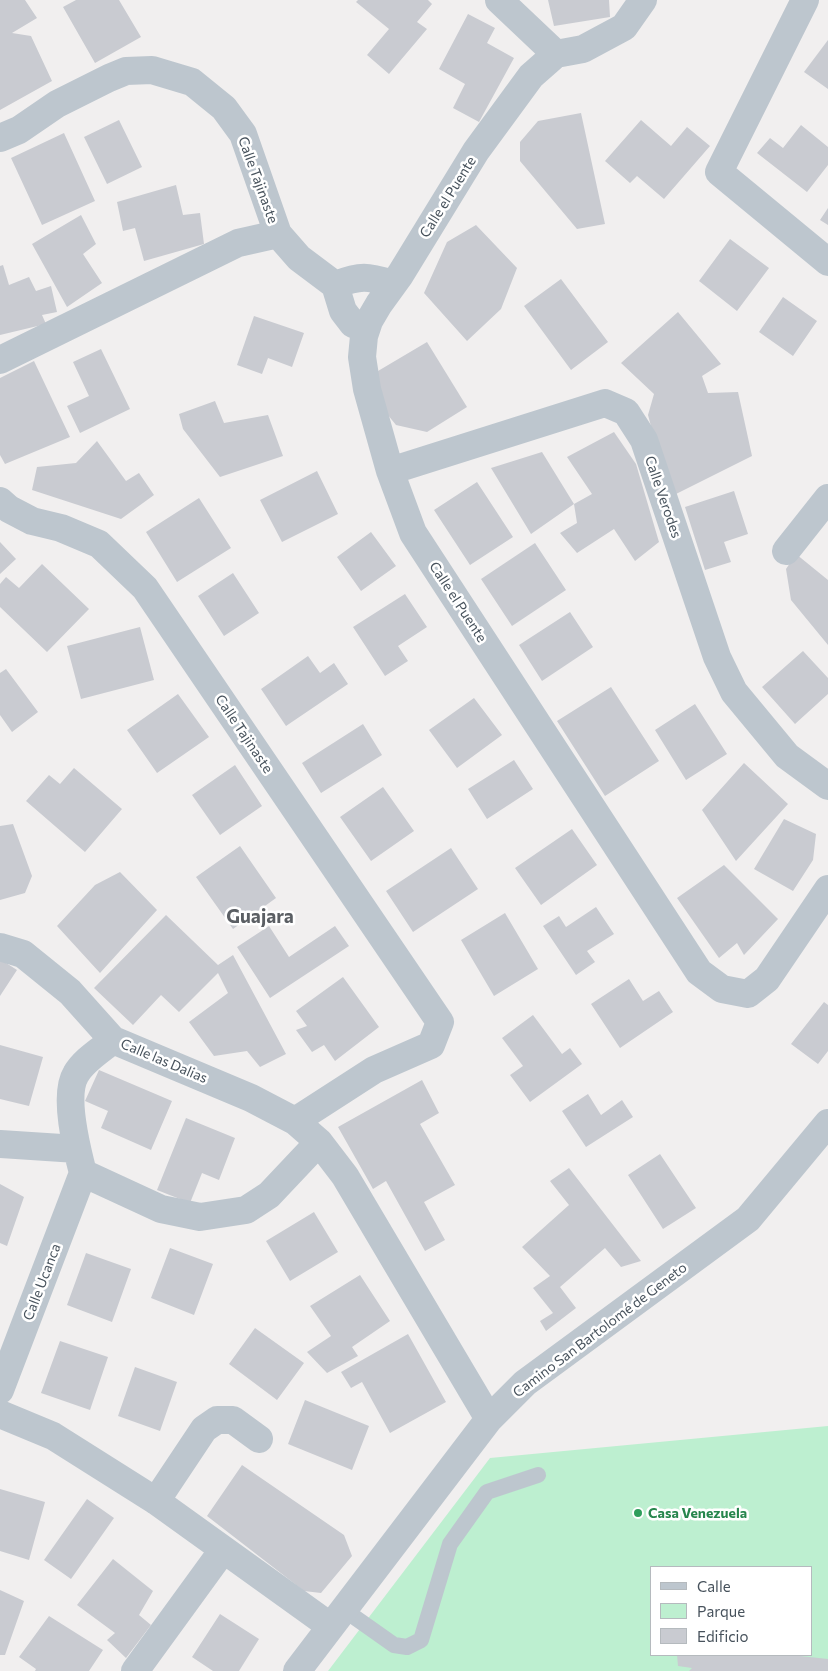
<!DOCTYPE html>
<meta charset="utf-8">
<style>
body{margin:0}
#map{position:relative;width:828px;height:1671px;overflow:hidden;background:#f1efef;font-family:Commissioner,sans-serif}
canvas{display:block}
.legend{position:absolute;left:650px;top:1566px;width:162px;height:90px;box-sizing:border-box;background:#fff;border:1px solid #b5babe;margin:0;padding:6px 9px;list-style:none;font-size:15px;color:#47525c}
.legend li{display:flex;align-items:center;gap:10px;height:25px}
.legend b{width:25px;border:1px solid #b5babe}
</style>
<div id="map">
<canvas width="828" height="1671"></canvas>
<ul class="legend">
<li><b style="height:6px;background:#bdc6ce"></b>Calle</li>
<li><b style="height:14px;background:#bdefd0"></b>Parque</li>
<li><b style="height:14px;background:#c9cbd1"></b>Edificio</li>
</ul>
</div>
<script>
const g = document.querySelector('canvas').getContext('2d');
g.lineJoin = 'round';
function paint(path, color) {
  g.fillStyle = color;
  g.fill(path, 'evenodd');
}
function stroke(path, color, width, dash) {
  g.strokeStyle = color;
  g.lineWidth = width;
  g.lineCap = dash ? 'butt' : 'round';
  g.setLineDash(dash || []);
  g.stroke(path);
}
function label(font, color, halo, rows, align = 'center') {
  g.font = font + ' Commissioner,sans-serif';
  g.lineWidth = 5;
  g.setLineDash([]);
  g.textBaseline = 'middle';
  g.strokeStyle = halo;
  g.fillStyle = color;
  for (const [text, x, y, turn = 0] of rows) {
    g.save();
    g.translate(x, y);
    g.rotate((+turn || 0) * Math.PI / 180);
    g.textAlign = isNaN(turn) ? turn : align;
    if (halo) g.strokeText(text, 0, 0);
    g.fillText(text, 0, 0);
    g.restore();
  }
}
const green = new Path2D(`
 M 828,1426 L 828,1671 L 328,1671 L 490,1458 ZM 652,1567 L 812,1567 L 812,1655 L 652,1655 Z`);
const building = new Path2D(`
 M 0,0 L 25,0 L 37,18 L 12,33 L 31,36 L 52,81 L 0,110 Z
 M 76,0 L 119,0 L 141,37 L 95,63 L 63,7 Z
 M 358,0 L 428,0 L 432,4 L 417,22 L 427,29 L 389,74 L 367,55 L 389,29 L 356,2 Z
 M 548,0 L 609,0 L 610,17 L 554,26 Z
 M 468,14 L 495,28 L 487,43 L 514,58 L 479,122 L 453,108 L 465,84 L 439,69 Z
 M 828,40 L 828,89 L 804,72 Z
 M 581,113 L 605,224 L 577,229 L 520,161 L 520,142 L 538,121 Z
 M 119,120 L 142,167 L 107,184 L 84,137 Z
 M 641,120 L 671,146 L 687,127 L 710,146 L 664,199 L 637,176 L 630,183 L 605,161 Z
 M 801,125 L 828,147 L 828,165 L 807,192 L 757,153 L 770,138 L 783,148 Z
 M 64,133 L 95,201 L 42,225 L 11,158 Z
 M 176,185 L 183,215 L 200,213 L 204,244 L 144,261 L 135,228 L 123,231 L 117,202 Z
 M 828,208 L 828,225 L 820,220 Z
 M 81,215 L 96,244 L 83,254 L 102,283 L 67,307 L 32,244 Z
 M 476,225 L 517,268 L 501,309 L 467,341 L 424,293 L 447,242 Z
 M 730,239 L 769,268 L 737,311 L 699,281 Z
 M 3,265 L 9,285 L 29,277 L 36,291 L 51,286 L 57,312 L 42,315 L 46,324 L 0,335 L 0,266 Z
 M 561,279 L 608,342 L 571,370 L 524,306 Z
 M 783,297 L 817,321 L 793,356 L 759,332 Z
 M 678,312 L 721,364 L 702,376 L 708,393 L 738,392 L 752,456 L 670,497 L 648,415 L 654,394 L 621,363 Z
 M 254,316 L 304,333 L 292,367 L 268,358 L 262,374 L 237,365 Z
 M 427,342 L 467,407 L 427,432 L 396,425 L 379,404 L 378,371 Z
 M 101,349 L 130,409 L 80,433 L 67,406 L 89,396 L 73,362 Z
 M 34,361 L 70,437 L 5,464 L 0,455 L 0,378 Z
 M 215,401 L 224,423 L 268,415 L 283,456 L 220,477 L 183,429 L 179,414 Z
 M 614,432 L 636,464 L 659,542 L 635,561 L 614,529 L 577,553 L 560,533 L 577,523 L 574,504 L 592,494 L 567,457 Z
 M 97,441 L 126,481 L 139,473 L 154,495 L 121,519 L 32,490 L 37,467 L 76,463 Z
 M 542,452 L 574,504 L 531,534 L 491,468 Z
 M 317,471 L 338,514 L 282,542 L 260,500 Z
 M 477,482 L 513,537 L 470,565 L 434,510 Z
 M 734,491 L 748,534 L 724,542 L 731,562 L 705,570 L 685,507 Z
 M 199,498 L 231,548 L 177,582 L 146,532 Z
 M 371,532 L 396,566 L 361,591 L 337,557 Z
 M 0,542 L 16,559 L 0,574 Z
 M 535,543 L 566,590 L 512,626 L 481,579 Z
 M 796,554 L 828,580 L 828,645 L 791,600 L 786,569 Z
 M 42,564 L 89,609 L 47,652 L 0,607 L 0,584 L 6,577 L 19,588 Z
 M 233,573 L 259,613 L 224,636 L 198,596 Z
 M 405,594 L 427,627 L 398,646 L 408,661 L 385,676 L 353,627 Z
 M 570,612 L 593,647 L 542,681 L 519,645 Z
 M 140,627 L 154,680 L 81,699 L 67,646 Z
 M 803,651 L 828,678 L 828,694 L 795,724 L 762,687 Z
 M 308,656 L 320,673 L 334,663 L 348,684 L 286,726 L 261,689 Z
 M 6,669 L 38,712 L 12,732 L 0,715 L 0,673 Z
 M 611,687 L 659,761 L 605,796 L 557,721 Z
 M 178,694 L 209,737 L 157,773 L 127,730 Z
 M 474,698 L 502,735 L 457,768 L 429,730 Z
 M 695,704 L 727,754 L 686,780 L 655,730 Z
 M 363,724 L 382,755 L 321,793 L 302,763 Z
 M 514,760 L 533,789 L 487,819 L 468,789 Z
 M 744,763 L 788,804 L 736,861 L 702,810 Z
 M 235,765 L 262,806 L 220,835 L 192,795 Z
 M 74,768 L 122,809 L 85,852 L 26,801 L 49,775 L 60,784 Z
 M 383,787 L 414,831 L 371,861 L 340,817 Z
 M 784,819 L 816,834 L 813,860 L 793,891 L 754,869 Z
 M 13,824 L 32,876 L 25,893 L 0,900 L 0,826 Z
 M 572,829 L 597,865 L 541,905 L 515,868 Z
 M 240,846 L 276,898 L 233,929 L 196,877 Z
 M 451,848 L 478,889 L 413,932 L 386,891 Z
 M 724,865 L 778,919 L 744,955 L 737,943 L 719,958 L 677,898 Z
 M 120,872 L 157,910 L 100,973 L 57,926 L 95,885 Z
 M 596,907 L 614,934 L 587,951 L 595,962 L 576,975 L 543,926 L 559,916 L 566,927 Z
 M 505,913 L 538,969 L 494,996 L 461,940 Z
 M 166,915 L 218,965 L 233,955 L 286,1054 L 260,1067 L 247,1051 L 214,1056 L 189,1022 L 228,993 L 218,973 L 179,1012 L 161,995 L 133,1025 L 94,988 Z
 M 269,926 L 289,957 L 335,926 L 349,946 L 270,998 L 237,947 Z
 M 0,959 L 17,970 L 0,996 Z
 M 343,977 L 379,1027 L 335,1061 L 324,1045 L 312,1052 L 296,1030 L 307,1026 L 296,1011 Z
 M 629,979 L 643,1001 L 659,991 L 673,1012 L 620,1048 L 591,1004 Z
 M 824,1002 L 828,1005 L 828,1051 L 818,1064 L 791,1044 Z
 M 533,1015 L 562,1054 L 570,1048 L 582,1064 L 530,1102 L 510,1075 L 523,1066 L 502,1038 Z
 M 0,1045 L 43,1057 L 29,1106 L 0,1099 Z
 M 99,1070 L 172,1101 L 151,1150 L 101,1128 L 108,1111 L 85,1101 Z
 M 422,1080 L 439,1113 L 420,1124 L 455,1185 L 424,1202 L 445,1240 L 425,1251 L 386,1181 L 373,1189 L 338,1127 Z
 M 588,1094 L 601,1115 L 622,1100 L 633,1117 L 586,1147 L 562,1111 Z
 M 186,1118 L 235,1138 L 219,1180 L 202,1173 L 190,1203 L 157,1190 Z
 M 660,1154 L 696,1208 L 663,1229 L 628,1175 Z
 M 569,1168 L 641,1261 L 621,1267 L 605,1248 L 560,1287 L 576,1308 L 546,1331 L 540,1321 L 553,1313 L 533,1288 L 550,1276 L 522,1247 L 569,1205 L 550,1181 Z
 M 0,1184 L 24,1197 L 7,1246 L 0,1243 Z
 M 314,1212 L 338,1252 L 290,1281 L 266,1241 Z
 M 170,1248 L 213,1264 L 194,1315 L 151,1298 Z
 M 86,1253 L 131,1269 L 112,1322 L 67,1305 Z
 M 360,1275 L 390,1321 L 352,1347 L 358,1356 L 327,1373 L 307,1352 L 331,1336 L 310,1306 Z
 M 255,1328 L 304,1363 L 277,1400 L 229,1364 Z
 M 408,1334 L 446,1402 L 390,1433 L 362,1382 L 351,1388 L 341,1372 Z
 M 60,1341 L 108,1357 L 90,1410 L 41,1393 Z
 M 135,1367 L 177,1382 L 160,1431 L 118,1416 Z
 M 305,1400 L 369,1426 L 352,1470 L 288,1444 Z
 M 242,1465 L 344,1535 L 352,1556 L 321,1593 L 304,1591 L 207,1516 Z
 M 0,1489 L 45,1502 L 29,1560 L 0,1551 Z
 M 87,1499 L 114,1518 L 71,1579 L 44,1560 Z
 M 113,1559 L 153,1591 L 139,1615 L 151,1625 L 126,1658 L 107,1640 L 115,1633 L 77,1605 Z
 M 0,1590 L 24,1601 L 5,1655 L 0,1655 Z
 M 220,1614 L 259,1639 L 239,1671 L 213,1671 L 192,1657 Z
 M 49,1616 L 103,1650 L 89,1671 L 35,1671 L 36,1669 L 19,1657 Z
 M 677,1655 L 791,1655 L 828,1659 L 828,1671 L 689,1671 L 692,1668 L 678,1666 Z`);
const service = new Path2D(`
 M 343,1609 L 394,1645 L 407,1647 L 421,1640 L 450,1544 L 487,1492 L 538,1475`);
const minor = new Path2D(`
 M 499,0 L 556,54 L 583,49 L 624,27 L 643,0
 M 805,0 L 719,172 L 828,262
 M 556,54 L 531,76 L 476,151 L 400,275 L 379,304 L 369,321 L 364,336 L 362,357 L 367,389 L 390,471 L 413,533 L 699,972 L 722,989 L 748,994 L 767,979 L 828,889
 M 0,138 L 19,130 L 57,104 L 109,78 L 126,71 L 152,70 L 192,82 L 224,108 L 243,134 L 278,234 L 299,258 L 335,285 L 343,311 L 353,324 L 366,329
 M 335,285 C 361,275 367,276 393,284
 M 0,360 L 238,243 L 278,234
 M 390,471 L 605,403 L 626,412 L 644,440 L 717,657 L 734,692 L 787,756 L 828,786
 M 0,501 L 9,509 L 32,521 L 61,528 L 99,544 L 145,588 L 440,1022 L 431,1045 L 374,1070 L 295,1121
 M 786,551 L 828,498
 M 0,947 L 23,954 L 70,992 L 113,1040 L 251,1098 L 295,1121 L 319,1142 L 345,1176 L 489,1419
 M 113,1040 C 101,1050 84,1060 76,1074 C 63,1095 77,1150 83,1173 L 161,1209 L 200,1217 L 246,1210 L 269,1195 L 319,1142
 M 0,1144 L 77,1149
 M 0,1390 L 83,1173
 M 0,1414 L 53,1436 L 156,1501 L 330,1626
 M 156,1501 L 204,1429 L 217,1420 L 233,1420 L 259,1439
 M 135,1671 L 223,1550
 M 297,1671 L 489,1419 L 525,1383 L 748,1219 L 828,1123`);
const markers = [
 [638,1513,5,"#2e9e5b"]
];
const streetNames = [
 ["Calle Tajinaste",258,180,70],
 ["Calle el Puente",448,197,-58],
 ["Calle Verodes",663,497,71],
 ["Calle el Puente",458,602,57],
 ["Calle Tajinaste",244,734,56],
 ["Calle las Dalias",164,1061,23],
 ["Calle Ucanca",42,1282,-69],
 ["Camino San Bartolomé de Geneto",600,1330,-37]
];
const leisureNames = [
 ["Casa Venezuela",648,1513]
];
const districtNames = [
 ["Guajara",260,917]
];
paint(green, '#bdefd0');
paint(building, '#c9cbd1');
stroke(service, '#bdc6ce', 16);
stroke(minor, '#bdc6ce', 28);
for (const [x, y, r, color] of markers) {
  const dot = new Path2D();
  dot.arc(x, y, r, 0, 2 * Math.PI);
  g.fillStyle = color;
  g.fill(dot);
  stroke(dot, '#fff', 2);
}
label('14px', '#47525c', '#fff', streetNames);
label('bold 14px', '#27864d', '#fff', leisureNames, 'left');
label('bold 19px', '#5b5f64', '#fff', districtNames);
</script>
